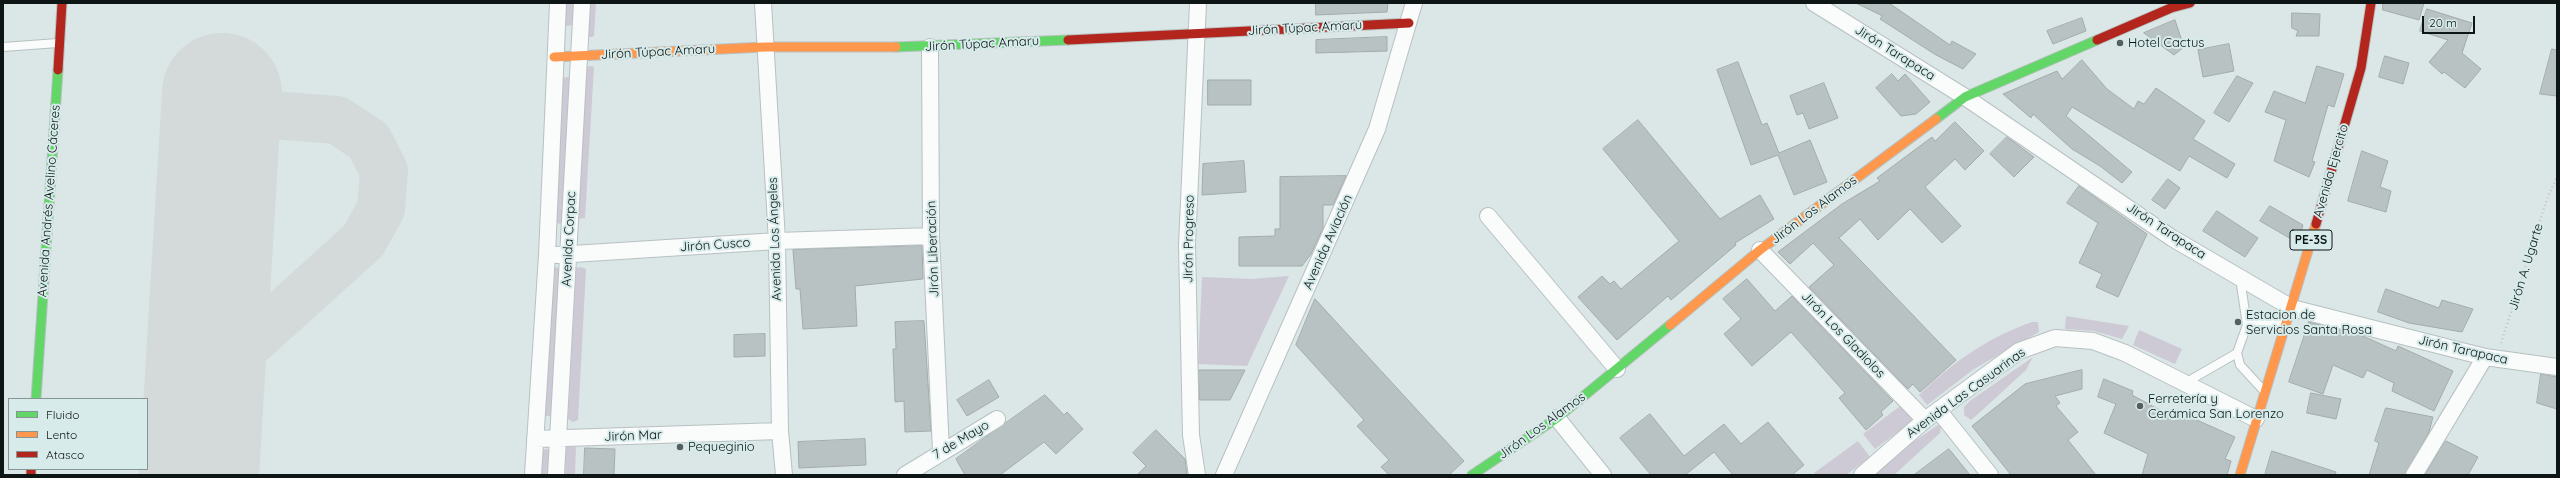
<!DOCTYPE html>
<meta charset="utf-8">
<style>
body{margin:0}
#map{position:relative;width:2560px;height:478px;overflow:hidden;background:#dbe6e6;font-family:Quicksand,sans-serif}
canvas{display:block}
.frame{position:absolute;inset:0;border:4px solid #0e1515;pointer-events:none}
.legend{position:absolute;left:8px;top:398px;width:140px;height:72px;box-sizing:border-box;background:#d6ebea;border:1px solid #869595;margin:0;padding:5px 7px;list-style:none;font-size:12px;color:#0e1515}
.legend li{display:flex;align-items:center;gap:8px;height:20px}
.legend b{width:20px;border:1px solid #869595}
.scale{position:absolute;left:2422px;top:16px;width:53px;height:18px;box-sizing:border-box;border:2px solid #0e1515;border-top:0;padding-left:5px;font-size:12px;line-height:14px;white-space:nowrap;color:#0e1515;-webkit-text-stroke:3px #d6ebea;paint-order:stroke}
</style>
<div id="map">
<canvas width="2560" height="478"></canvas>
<div class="frame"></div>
<ul class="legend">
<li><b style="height:5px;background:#63d668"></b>Fluido</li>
<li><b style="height:5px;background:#ff974d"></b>Lento</li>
<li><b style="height:5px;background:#b3261e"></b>Atasco</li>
</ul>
<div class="scale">20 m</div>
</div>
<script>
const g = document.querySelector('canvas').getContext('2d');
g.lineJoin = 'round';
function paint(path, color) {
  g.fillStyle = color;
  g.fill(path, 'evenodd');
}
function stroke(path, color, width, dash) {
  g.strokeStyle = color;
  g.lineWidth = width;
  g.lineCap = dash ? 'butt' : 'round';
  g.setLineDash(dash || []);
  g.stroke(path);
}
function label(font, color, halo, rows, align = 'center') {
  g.font = font + ' Quicksand,sans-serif';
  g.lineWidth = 4;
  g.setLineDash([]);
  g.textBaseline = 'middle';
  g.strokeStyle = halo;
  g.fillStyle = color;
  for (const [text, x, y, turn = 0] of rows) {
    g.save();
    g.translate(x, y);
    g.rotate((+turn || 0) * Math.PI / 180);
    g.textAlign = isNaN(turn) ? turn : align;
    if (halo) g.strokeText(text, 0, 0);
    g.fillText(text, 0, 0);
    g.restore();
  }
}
const green = new Path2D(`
 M 563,3 L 576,3 L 575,25 L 565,26 Z
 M 586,3 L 596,3 L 594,36 L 592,37 L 587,37 Z
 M 591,66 L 594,67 L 585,218 L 578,219 L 584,67 Z
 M 567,77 L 570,77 L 563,224 L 555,223 L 560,79 Z
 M 553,267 L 560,268 L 552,416 L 545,416 Z
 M 581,267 L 586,269 L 578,420 L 573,422 L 568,419 L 576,268 Z
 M 1289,276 L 1247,366 L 1198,364 L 1202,277 L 1251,279 Z
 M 2066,316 L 2129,326 L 2122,339 L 2094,331 L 2065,329 Z
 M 2032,322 L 2038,322 L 2039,332 L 1974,369 L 1927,405 L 1919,395 C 1953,362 1987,338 2032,322 Z
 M 2139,330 L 2182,349 L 2175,364 L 2133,345 Z
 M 2033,357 L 2026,370 L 1978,414 L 1971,420 L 1964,415 L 1964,407 L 1970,401 Z
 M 1903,404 L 1915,419 L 1875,449 L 1863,434 Z
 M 1938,425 L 1941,427 L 1940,433 L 1894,475 L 1871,475 L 1893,456 Z
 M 1858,441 L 1870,457 L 1846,475 L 1816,475 L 1814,473 Z
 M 566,446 L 576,447 L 575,475 L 565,475 Z
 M 546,449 L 550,450 L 552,475 L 539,475 L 540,451 Z`);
const taxiway = new Path2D(`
 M 203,402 L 230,361 L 363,241 L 381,209 L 384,171 L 369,141 L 337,120 L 221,111`);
const runway = new Path2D(`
 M 199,475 L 222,93`);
const building = new Path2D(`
 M 1316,3 L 1388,3 L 1387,12 L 1316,15 Z
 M 1856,3 L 1889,3 L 1950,45 L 1952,41 L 1976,54 L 1963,69 L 1936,55 L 1880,19 L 1882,16 Z
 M 2383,3 L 2424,3 L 2419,20 L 2383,10 Z
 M 2427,9 L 2472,23 L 2462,53 L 2481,69 L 2465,88 L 2444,72 L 2442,74 L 2429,62 L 2448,40 L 2420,31 Z
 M 2292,13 L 2320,14 L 2319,36 L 2296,36 L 2298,31 L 2292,28 Z
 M 2082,18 L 2086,31 L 2053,44 L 2047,31 Z
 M 2175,20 L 2184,47 L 2174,55 L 2144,33 Z
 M 1387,37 L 1387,51 L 1316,53 L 1316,40 Z
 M 2229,44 L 2234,71 L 2203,77 L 2198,50 Z
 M 2552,49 L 2557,50 L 2557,96 L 2540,94 Z
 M 2385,56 L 2409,63 L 2403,84 L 2379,77 Z
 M 2082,60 L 2107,89 L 2134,109 L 2138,101 L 2144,104 L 2156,88 L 2205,121 L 2193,139 L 2235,164 L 2227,178 L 2189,156 L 2180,171 L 2072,107 L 2066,116 L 2132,172 L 2122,183 L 2100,166 L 2072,149 L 2033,114 L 2031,118 L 2003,94 L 2057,71 L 2062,79 Z
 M 1738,62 L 1762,125 L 1767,123 L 1779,153 L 1810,140 L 1827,182 L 1794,195 L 1778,155 L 1751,165 L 1717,70 Z
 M 2317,66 L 2344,74 L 2334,107 L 2328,105 L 2312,161 L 2315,162 L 2309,177 L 2274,161 L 2286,120 L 2265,112 L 2274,91 L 2305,103 Z
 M 1892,74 L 1898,81 L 1905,74 L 1930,102 L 1916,114 L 1901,116 L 1876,88 Z
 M 2237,76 L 2253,83 L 2229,122 L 2214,113 Z
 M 1208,80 L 1251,80 L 1251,105 L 1208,105 Z
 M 1824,83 L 1838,118 L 1809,129 L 1803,113 L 1797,115 L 1790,96 Z
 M 1638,120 L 1720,219 L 1760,195 L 1774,219 L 1735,243 L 1736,245 L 1671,300 L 1668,296 L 1617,340 L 1578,297 L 1602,276 L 1610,284 L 1614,281 L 1621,289 L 1679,241 L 1603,149 Z
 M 1955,122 L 1984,151 L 1965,170 L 1955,159 L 1925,187 L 1961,226 L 1942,243 L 1910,209 L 1878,240 L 1860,219 L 1839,238 L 1956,360 L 1920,392 L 1913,384 L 1908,389 L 1809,287 L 1834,265 L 1813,243 L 1790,264 L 1778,252 L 1842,204 L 1880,181 L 1877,178 L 1932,137 L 1935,141 Z
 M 2007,137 L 2034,157 L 2014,177 L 1990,154 Z
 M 2362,151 L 2388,161 L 2380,187 L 2391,191 L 2386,212 L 2348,201 Z
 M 1244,161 L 1246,192 L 1202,195 L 1203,164 Z
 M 1346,176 L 1333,205 L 1323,205 L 1323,228 L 1311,254 L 1302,266 L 1239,266 L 1239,237 L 1275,236 L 1275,229 L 1280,229 L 1280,177 Z
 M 2168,179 L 2180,188 L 2165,209 L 2152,200 Z
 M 2079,186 L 2147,234 L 2118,297 L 2096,287 L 2102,274 L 2079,263 L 2098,223 L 2067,203 Z
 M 2270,206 L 2303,225 L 2298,243 L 2260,221 Z
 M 2217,211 L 2258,238 L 2245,257 L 2203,231 Z
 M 922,246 L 923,279 L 855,286 L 857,326 L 803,329 L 800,289 L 796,289 L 793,250 Z
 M 1747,279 L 1775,311 L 1792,296 L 1893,401 L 1881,412 L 1883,415 L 1866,430 L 1839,398 L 1845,393 L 1791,332 L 1752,366 L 1724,334 L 1741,319 L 1723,299 Z
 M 2386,289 L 2439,308 L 2442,300 L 2473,309 L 2462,332 L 2409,323 L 2378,312 Z
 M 1315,299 L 1464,461 L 1449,475 L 1389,475 L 1381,467 L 1389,460 L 1357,426 L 1364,420 L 1296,345 Z
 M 924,321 L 931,431 L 905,432 L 904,401 L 895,402 L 893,349 L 896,349 L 895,322 Z
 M 2309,322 L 2363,336 L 2396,351 L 2398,346 L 2453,371 L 2434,411 L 2392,391 L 2394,383 L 2367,370 L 2363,378 L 2333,365 L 2323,394 L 2289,382 Z
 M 765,334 L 765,356 L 734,357 L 734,335 Z
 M 1199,370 L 1245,370 L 1230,400 L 1200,400 Z
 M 2082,370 L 2082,389 L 2055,396 L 2060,403 L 2056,406 L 2078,432 L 2068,440 L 2096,475 L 2011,475 L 1972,426 L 2025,384 Z
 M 2541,374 L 2557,377 L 2557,409 L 2537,403 Z
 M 2104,379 L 2133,391 L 2132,395 L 2178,420 L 2181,413 L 2235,437 L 2225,459 L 2231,461 L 2227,475 L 2142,475 L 2148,454 L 2104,433 L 2116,404 L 2098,397 Z
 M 989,380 L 999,397 L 967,416 L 957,400 Z
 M 2311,393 L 2341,399 L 2336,419 L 2307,413 Z
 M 1045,395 L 1064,415 L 1067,412 L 1083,429 L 1056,454 L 1044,442 L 1000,475 L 965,475 L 956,459 Z
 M 2386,408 L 2433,417 L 2429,432 L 2405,475 L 2369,475 L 2379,443 L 2375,441 Z
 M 1650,414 L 1684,456 L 1724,424 L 1741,444 L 1768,422 L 1804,465 L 1792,475 L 1733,475 L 1714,452 L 1685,475 L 1651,475 L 1620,438 Z
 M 1156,430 L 1185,459 L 1187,475 L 1137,475 L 1146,466 L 1133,453 Z
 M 865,439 L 866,465 L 799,468 L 798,442 Z
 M 2446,441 L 2478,457 L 2468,475 L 2425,475 Z
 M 585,448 L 615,449 L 614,475 L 584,475 Z
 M 1949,449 L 1970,475 L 1914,475 Z
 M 2272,451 L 2336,472 L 2335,475 L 2265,475 Z`);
const path = new Path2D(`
 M 2501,343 L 2548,196 L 2557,177`);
const lane = new Path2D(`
 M 3,47 L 58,43
 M 2240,278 L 2247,325
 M 2185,383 L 2237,353
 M 2264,391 L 2240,365 L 2237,353 L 2247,325 L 2252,321 L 2286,323`);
const street = new Path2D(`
 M 763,3 L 777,241 L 780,431 L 784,475
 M 1814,3 L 1965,97 L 2172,238 L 2292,308 L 2485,357 L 2557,367
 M 930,47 L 931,236 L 941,451
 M 1488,216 L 1617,369
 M 1760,250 L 1925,420
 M 557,255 L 777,241 L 931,236
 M 1939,411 L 1990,475
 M 1557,418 L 1603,475
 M 535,439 L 780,431
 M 533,475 L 547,255 L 558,3
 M 556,475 L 582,3
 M 905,475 L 997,419
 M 1197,475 L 1191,435 L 1187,245 L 1198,3
 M 1224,475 L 1377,129 L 1414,3
 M 1862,475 L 1925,420 L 2019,351 L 2055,338 L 2093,341 L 2125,353 L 2256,419
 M 2414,475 L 2485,357`);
const fast = new Path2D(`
 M 896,47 L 1068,40
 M 1936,119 L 1965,97 L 2097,40
 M 36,399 L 58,70
 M 1472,475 L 1557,418 L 1670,325`);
const slow = new Path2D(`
 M 554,57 L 765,47 L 896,47
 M 1670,325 L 1760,250 L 1936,119
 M 2240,475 L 2316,224`);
const jam = new Path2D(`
 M 1068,40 L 1409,23
 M 2097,40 L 2171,8 L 2190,3
 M 58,70 L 62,3
 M 2316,224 L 2361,68 L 2371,3
 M 31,469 L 31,475`);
const markers = [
 [2120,43,4,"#565e5e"],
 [2238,322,4,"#565e5e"],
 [2140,406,4,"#565e5e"],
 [680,447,4,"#565e5e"]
];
const shields = [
 [2311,240,42]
];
const shieldNames = [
 ["PE-3S",2311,240]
];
const streetNames = [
 ["Jirón Túpac Amaru",1305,28,-3],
 ["Jirón Túpac Amaru",982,44,-3],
 ["Jirón Túpac Amaru",658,52,-3],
 ["Jirón Tarapaca",1895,53,32],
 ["Avenida Ejercito",2331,171,-74],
 ["Avenida Andrés Avelino Cáceres",49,201,-86],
 ["Jirón Los Alamos",1814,210,-37],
 ["Jirón Tarapaca",2166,231,33],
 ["Avenida Corpac",569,239,-87],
 ["Avenida Los Ángeles",775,239,-92],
 ["Jirón Progreso",1189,239,-89],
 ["Avenida Aviación",1328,242,-66],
 ["Jirón Cusco",715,245,-4],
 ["Jirón Liberación",933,249,-92],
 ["Jirón A. Ugarte",2526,267,-73],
 ["Jirón Los Gladiolos",1843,335,46],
 ["Jirón Tarapaca",2463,350,13],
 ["Avenida Las Casuarinas",1966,393,-36],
 ["Jirón Los Alamos",1542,426,-36],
 ["Jirón Mar",633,436,-2],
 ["7 de Mayo",961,440,-31]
];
const poiNames = [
 ["Hotel Cactus",2128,43],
 ["Estacion de",2246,315],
 ["Servicios Santa Rosa",2246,330],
 ["Ferretería y",2148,399],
 ["Cerámica San Lorenzo",2148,414],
 ["Pequeginio",688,447]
];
paint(green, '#cdcad6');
stroke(taxiway, '#d4dada', 48);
stroke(runway, '#d4dada', 120);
paint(building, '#b9c2c2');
stroke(building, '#a3abab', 1);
stroke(lane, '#b8c1c1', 10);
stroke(street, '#b8c1c1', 18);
stroke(fast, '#b8c1c1', 11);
stroke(slow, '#b8c1c1', 11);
stroke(jam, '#b8c1c1', 11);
stroke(path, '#c2c5c5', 2.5, [1, 3]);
stroke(lane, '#fafbfb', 8);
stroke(street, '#fafbfb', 16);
stroke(fast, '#63d668', 9);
stroke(slow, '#ff974d', 9);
stroke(jam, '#b3261e', 9);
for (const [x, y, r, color] of markers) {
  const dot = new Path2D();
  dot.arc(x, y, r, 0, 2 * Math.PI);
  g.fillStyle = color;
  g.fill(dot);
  stroke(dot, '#d6ebea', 1.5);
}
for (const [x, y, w] of shields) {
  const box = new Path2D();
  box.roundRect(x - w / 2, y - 10, w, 20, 3);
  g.fillStyle = '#d6ebea';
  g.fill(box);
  stroke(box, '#0e1515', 1);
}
label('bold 12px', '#0e1515', null, shieldNames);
label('13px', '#0e1515', '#d6ebea', streetNames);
label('13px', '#0e1515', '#d6ebea', poiNames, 'left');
</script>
